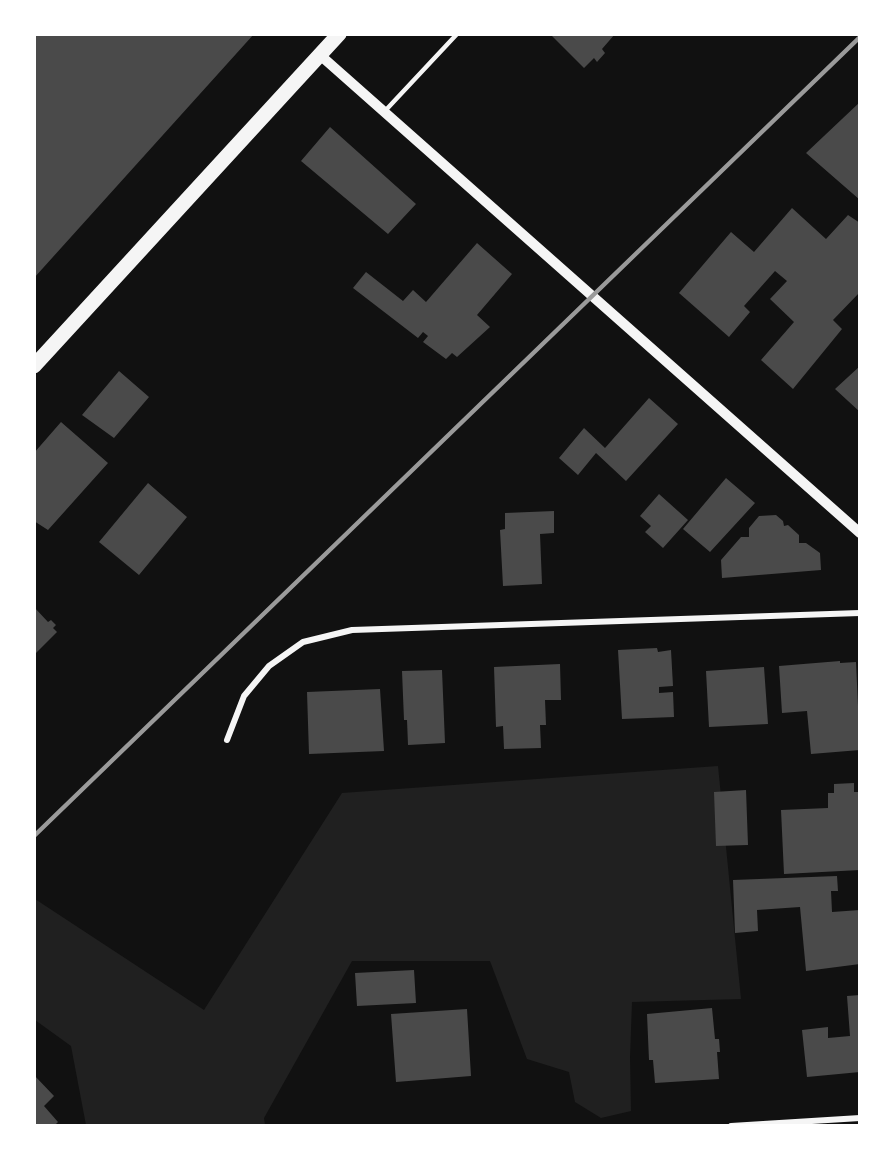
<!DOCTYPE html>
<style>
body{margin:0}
#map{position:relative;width:894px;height:1160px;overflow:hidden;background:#111;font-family:Commissioner,sans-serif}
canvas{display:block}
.frame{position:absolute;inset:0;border:36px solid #fff;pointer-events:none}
</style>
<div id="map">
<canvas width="894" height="1160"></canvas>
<div class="frame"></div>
</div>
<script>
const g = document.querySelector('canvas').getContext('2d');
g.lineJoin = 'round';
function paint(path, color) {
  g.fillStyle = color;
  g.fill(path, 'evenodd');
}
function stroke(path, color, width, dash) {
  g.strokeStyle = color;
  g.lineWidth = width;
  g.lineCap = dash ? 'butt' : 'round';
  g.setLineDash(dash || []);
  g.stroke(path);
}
const green = new Path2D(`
 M 718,766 L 741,999 L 632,1002 L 630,1057 L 631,1111 L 601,1118 L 575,1102 L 569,1072 L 527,1059 L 490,961 L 352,961 L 264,1118 L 265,1125 L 86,1125 L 71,1046 L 35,1020 L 35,899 L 204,1010 L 342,793 Z`);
const building = new Path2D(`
 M 34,34 L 254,34 L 34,278 Z
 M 550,34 L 615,34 L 602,49 L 605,53 L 597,62 L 594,58 L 584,68 Z
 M 860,102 L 860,200 L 806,153 Z
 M 330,127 L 416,204 L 388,234 L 301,161 Z
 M 792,208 L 826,239 L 848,215 L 860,223 L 860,292 L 833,320 L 842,329 L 793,389 L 761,360 L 794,322 L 770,299 L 787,281 L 775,271 L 744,306 L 750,312 L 729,337 L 679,293 L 731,232 L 754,252 Z
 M 477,243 L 512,274 L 477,315 L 490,327 L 457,357 L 452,353 L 446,359 L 423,342 L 428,336 L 423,332 L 418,338 L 353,288 L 366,272 L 403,301 L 413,290 L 426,302 Z
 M 860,366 L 860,412 L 835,389 Z
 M 119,371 L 149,397 L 114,438 L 82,415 Z
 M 649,398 L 678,424 L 626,481 L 596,453 L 578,475 L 559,458 L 584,428 L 605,448 Z
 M 61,422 L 108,463 L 48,530 L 34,521 L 34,453 Z
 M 726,478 L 755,503 L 710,552 L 683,529 Z
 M 148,483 L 187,517 L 139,575 L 99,542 Z
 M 659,494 L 688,520 L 663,548 L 645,532 L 651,526 L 640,516 Z
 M 554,511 L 554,533 L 540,534 L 542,584 L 503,586 L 500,530 L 505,529 L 505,513 Z
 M 776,515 L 783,521 L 784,526 L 788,525 L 799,535 L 799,543 L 806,543 L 820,553 L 821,570 L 722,578 L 721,560 L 741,537 L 749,537 L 749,528 L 759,516 Z
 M 34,607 L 48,622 L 51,620 L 56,625 L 53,628 L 57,632 L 34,655 Z
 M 657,648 L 658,652 L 671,650 L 673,686 L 659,687 L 659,693 L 673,692 L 674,717 L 622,719 L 618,650 Z
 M 840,661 L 840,663 L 856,662 L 860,750 L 811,754 L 807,711 L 782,713 L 779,666 Z
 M 560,664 L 561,700 L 545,700 L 546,725 L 540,725 L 541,748 L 504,749 L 503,726 L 496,727 L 494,667 Z
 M 764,667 L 768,724 L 709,727 L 706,671 Z
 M 442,670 L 445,743 L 408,745 L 407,720 L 404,720 L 402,671 Z
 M 380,689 L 384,751 L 309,754 L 307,692 Z
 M 854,783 L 854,792 L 860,792 L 860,870 L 784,874 L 781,810 L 828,808 L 828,793 L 834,793 L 834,784 Z
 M 746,790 L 748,845 L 716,846 L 714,792 Z
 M 837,876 L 838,891 L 831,891 L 832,912 L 860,910 L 860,964 L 806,971 L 800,907 L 757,910 L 758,931 L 735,933 L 733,880 Z
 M 414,970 L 416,1003 L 357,1006 L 355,973 Z
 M 860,995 L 860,1072 L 807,1077 L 802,1030 L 828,1027 L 828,1038 L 850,1036 L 847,996 Z
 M 712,1008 L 715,1039 L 719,1039 L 720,1052 L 717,1052 L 719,1079 L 655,1083 L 653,1060 L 649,1060 L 647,1014 Z
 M 467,1009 L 471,1076 L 396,1082 L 391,1014 Z
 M 34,1075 L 54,1096 L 44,1106 L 58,1122 L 54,1126 L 34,1126 Z`);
const service = new Path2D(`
 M 384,112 L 457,34`);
const minor = new Path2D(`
 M 227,740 L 244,696 L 269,666 L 303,642 L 352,630 L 860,613
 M 731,1126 L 860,1118`);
const tertiary = new Path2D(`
 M 320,55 L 860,533`);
const primary = new Path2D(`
 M 34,366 L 339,34`);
const rail = new Path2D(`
 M 34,836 L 860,37`);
paint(green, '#202020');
paint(building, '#4a4a4a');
stroke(service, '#f5f5f5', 4.5);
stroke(minor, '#f5f5f5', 6);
stroke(tertiary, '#f5f5f5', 10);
stroke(primary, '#f5f5f5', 15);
stroke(rail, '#9a9a9a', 4.5);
</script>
